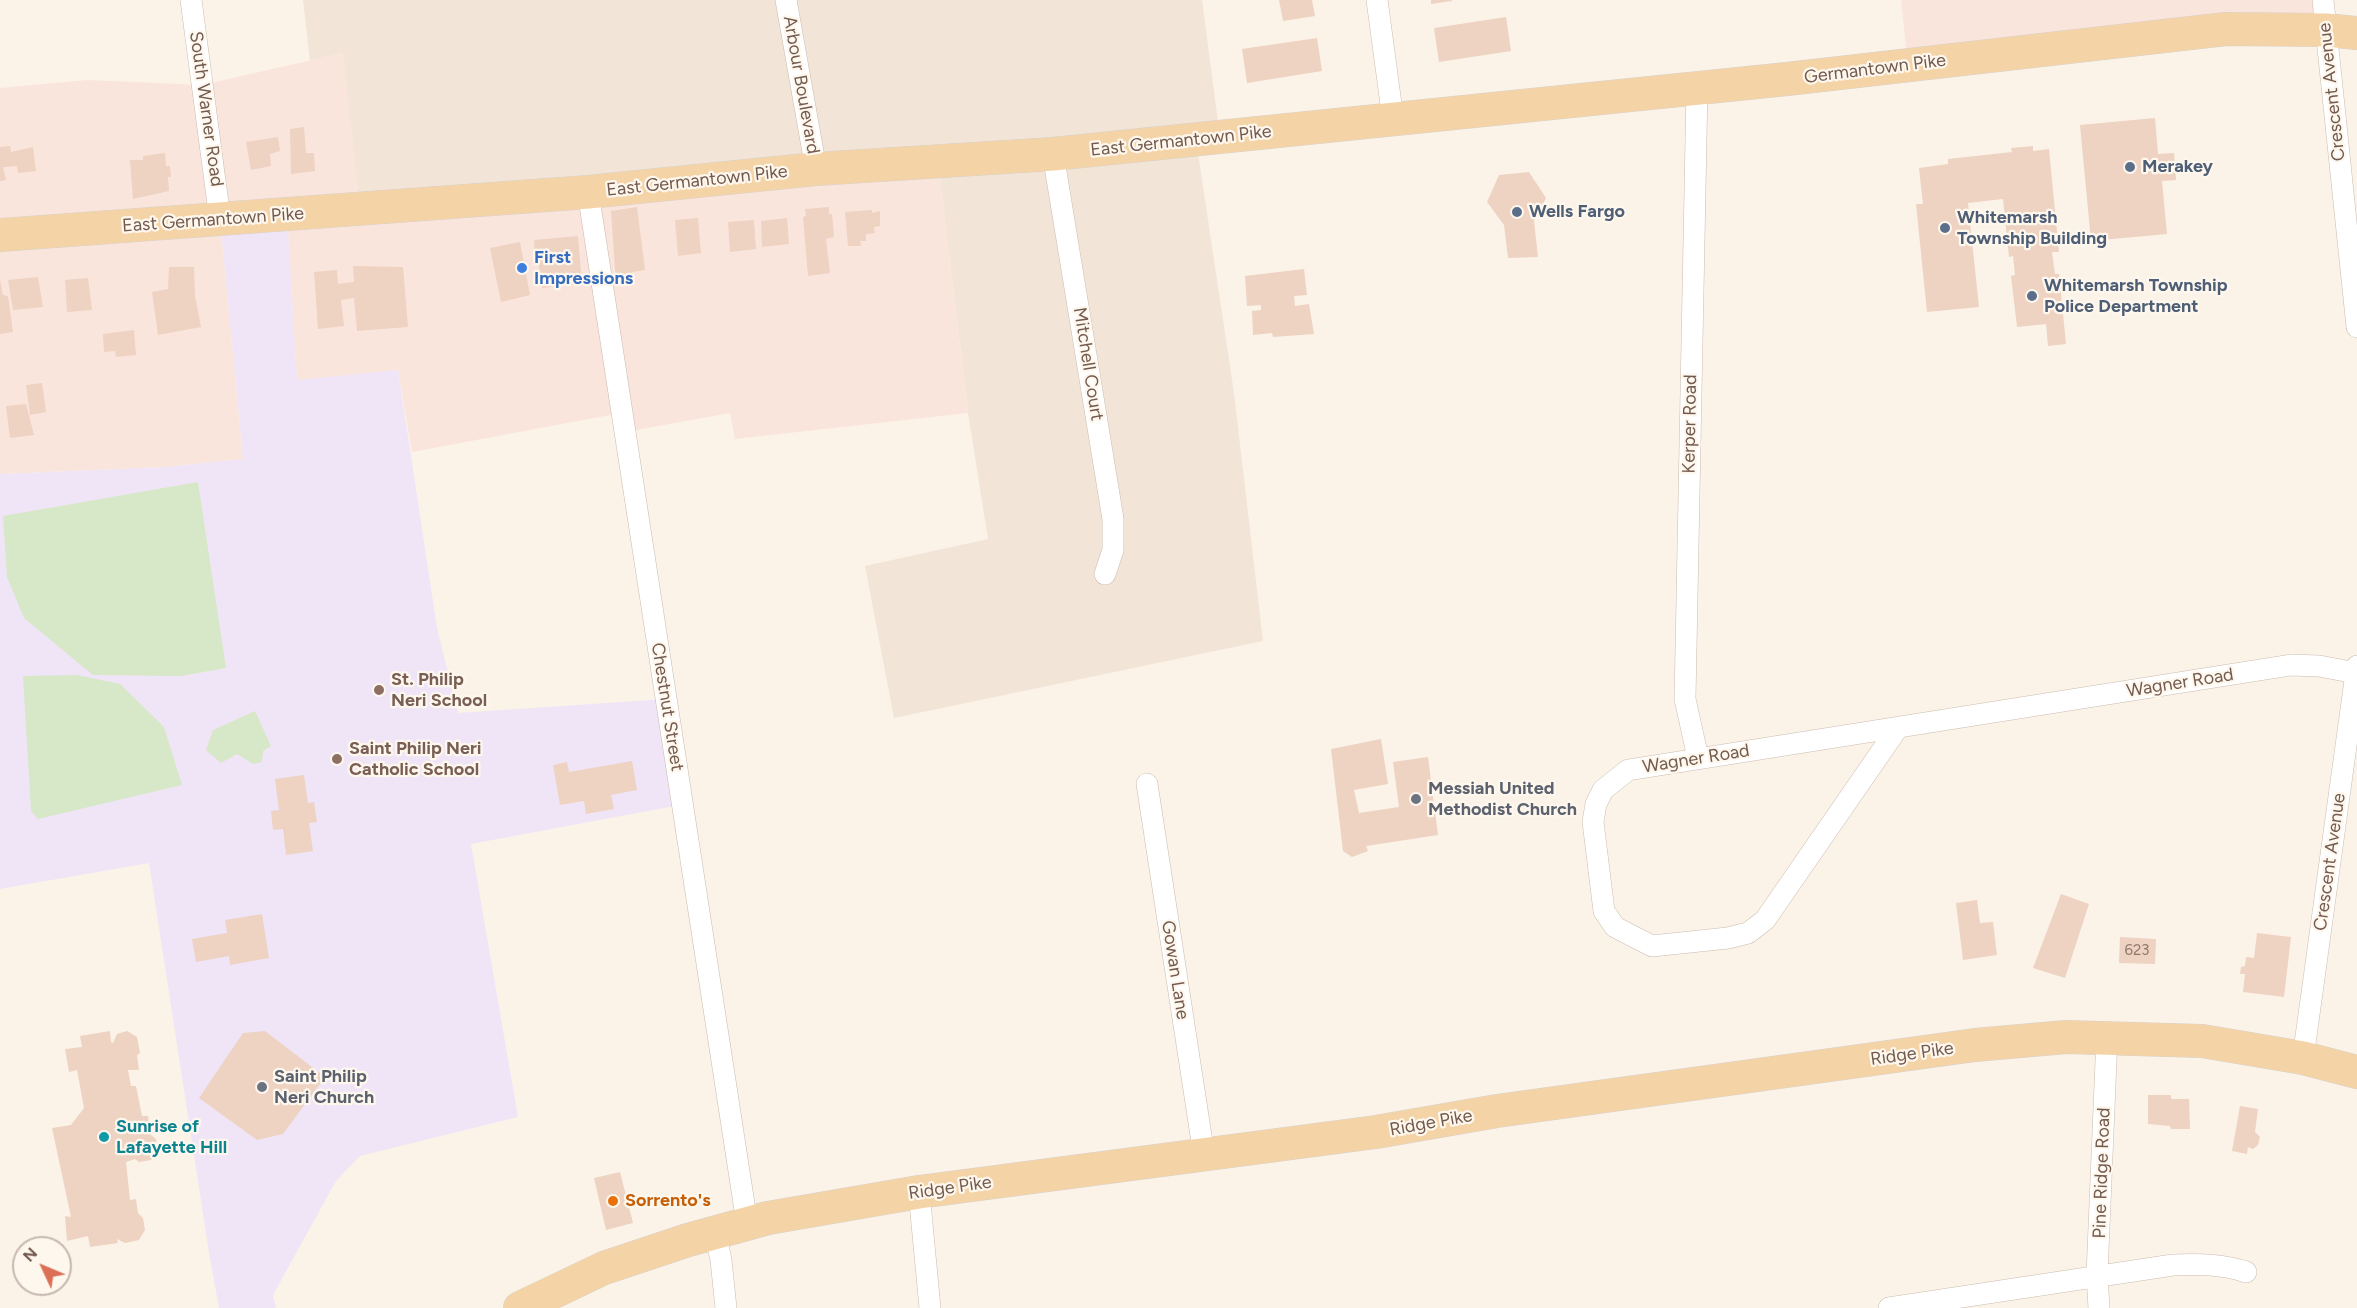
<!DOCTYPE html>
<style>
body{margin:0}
#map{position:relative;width:2357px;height:1308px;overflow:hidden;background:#fbf3e8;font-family:Figtree,sans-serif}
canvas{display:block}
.north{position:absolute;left:12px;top:1236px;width:60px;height:60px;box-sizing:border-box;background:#fef7ee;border:2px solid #c6b8ae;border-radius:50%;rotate:314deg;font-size:16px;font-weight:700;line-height:24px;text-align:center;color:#735a4e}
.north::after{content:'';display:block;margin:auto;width:21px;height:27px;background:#db7057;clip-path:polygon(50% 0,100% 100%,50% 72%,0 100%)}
</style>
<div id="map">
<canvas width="2357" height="1308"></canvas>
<div class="north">N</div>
</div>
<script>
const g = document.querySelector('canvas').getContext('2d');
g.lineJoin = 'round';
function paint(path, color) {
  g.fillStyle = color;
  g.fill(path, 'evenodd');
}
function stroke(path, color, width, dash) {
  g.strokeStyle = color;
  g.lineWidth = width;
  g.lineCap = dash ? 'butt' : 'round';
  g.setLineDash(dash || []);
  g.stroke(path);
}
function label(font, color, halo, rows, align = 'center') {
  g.font = font + ' Figtree,sans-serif';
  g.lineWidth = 4.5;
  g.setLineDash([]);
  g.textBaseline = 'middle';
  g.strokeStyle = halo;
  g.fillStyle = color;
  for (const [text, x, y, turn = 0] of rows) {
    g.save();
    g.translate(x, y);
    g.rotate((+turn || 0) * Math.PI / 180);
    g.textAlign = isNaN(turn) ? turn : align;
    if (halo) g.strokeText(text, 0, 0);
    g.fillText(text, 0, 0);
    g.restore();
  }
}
const residential = new Path2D(`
 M 303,0 L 1202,0 L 1220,137 L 1196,140 L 1234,393 L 1263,641 L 894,718 L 865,566 L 988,539 L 968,413 L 938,162 L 360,209 L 342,53 L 310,61 Z`);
const commercial = new Path2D(`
 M 1901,0 L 2320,0 L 2326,30 L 1908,65 Z
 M 343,53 L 360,208 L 938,161 L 968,413 L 735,439 L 730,413 L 625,432 L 621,413 L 412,452 L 398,370 L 297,381 L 287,215 L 220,219 L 243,459 L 165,467 L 0,474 L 0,88 L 87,80 L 202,85 Z`);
const education = new Path2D(`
 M 287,214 L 297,380 L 398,370 L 437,628 L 458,713 L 666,699 L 680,805 L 471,844 L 518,1117 L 360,1156 L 336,1181 L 273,1295 L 276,1308 L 219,1308 L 209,1253 L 149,863 L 0,889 L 0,474 L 165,467 L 243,459 L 220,219 Z`);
const green = new Path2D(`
 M 198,482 L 226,668 L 181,676 L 93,675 L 24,618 L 7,577 L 3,516 Z
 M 77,675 L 120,684 L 164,727 L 182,785 L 38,819 L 31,811 L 23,676 Z
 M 255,711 L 271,746 L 263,751 L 262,762 L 253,764 L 237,754 L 221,763 L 206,750 L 213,730 Z`);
const building = new Path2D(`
 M 1279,0 L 1312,0 L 1315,16 L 1283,21 Z
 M 1431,0 L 1452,0 L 1452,1 L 1431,4 Z
 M 1506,17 L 1511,51 L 1439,62 L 1434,28 Z
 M 1317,38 L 1322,71 L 1247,83 L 1242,49 Z
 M 2155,118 L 2158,154 L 2174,153 L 2176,180 L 2162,181 L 2167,234 L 2091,241 L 2080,125 Z
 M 304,127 L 306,153 L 314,153 L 315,171 L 291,174 L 290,129 Z
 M 278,137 L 280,151 L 270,154 L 271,166 L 251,170 L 246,142 Z
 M 10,146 L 11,152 L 33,147 L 36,171 L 18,173 L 17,166 L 3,167 L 6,180 L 0,181 L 0,147 Z
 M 2033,146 L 2033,151 L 2049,149 L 2059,252 L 2052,252 L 2055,274 L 2059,274 L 2066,344 L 2048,346 L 2046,324 L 2017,327 L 2011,276 L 2015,275 L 2013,256 L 2009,257 L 2003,199 L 1968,203 L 1979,307 L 1927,312 L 1916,204 L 1923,204 L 1919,168 L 1948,164 L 1948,159 L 2012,152 L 2011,148 Z
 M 165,153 L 166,166 L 170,166 L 171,177 L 168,177 L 169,191 L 133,199 L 130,160 L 143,160 L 143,156 Z
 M 1529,172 L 1546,198 L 1534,221 L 1538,257 L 1508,258 L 1504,225 L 1487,202 L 1499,175 Z
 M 637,207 L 645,270 L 632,272 L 633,281 L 616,283 L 611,211 Z
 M 829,207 L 829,214 L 832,214 L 834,237 L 826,239 L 830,273 L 808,276 L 803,217 L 806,216 L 805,209 Z
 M 872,210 L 872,213 L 880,211 L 880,226 L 874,227 L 875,233 L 866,234 L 866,241 L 860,241 L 861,246 L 848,246 L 845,212 Z
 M 698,218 L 701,253 L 678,256 L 675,220 Z
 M 787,218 L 789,244 L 762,247 L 761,221 Z
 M 754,220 L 756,249 L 730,252 L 728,222 Z
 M 578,236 L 582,284 L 542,288 L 538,260 L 535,261 L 534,240 Z
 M 520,242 L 530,295 L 501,302 L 490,248 Z
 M 353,266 L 403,267 L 408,327 L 357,331 L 354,298 L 341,300 L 344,326 L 318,329 L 314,272 L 337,270 L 338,284 L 354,282 Z
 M 169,267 L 194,267 L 195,296 L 201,327 L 158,335 L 152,292 L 168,289 Z
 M 1304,269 L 1307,295 L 1294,296 L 1295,306 L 1309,304 L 1314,334 L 1273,337 L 1272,333 L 1253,335 L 1252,311 L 1261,310 L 1261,305 L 1247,306 L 1245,276 Z
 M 38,277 L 43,307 L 13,310 L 8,280 Z
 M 88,278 L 92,310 L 67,312 L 65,280 Z
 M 0,280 L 3,295 L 8,296 L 13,332 L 0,334 Z
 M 134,330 L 136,355 L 116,357 L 115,351 L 104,352 L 103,334 Z
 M 42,383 L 46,412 L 30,415 L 26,385 Z
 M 26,404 L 34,435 L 10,438 L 6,406 Z
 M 1381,739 L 1388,784 L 1354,790 L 1359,813 L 1399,807 L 1393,762 L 1428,757 L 1438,835 L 1366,846 L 1368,851 L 1352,857 L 1343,851 L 1331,749 Z
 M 632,761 L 637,790 L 611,795 L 614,809 L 586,814 L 584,801 L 560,805 L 553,765 L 567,762 L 569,772 Z
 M 304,775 L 308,803 L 314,802 L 317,822 L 309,823 L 313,851 L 286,855 L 283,829 L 273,830 L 271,811 L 279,810 L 275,779 Z
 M 2061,894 L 2089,904 L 2065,978 L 2033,968 Z
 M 1977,900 L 1980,923 L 1993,922 L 1997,955 L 1963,960 L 1956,903 Z
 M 262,914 L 269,958 L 230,965 L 229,956 L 196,962 L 192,939 L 227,933 L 225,920 Z
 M 2257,933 L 2291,937 L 2284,997 L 2243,992 L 2245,974 L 2240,974 L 2241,967 L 2245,966 L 2246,957 L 2254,958 Z
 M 2120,937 L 2156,939 L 2155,964 L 2119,963 Z
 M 110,1031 L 111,1042 L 113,1043 L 117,1034 L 127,1031 L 137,1037 L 140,1053 L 137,1055 L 139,1070 L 128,1070 L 131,1086 L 136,1086 L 142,1116 L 148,1116 L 151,1135 L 156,1139 L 157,1151 L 151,1160 L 139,1162 L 135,1159 L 126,1162 L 130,1200 L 136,1199 L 138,1213 L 143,1218 L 145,1230 L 139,1240 L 125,1243 L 117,1239 L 118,1243 L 90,1247 L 88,1236 L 67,1241 L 65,1216 L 71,1217 L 52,1128 L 71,1125 L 84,1108 L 77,1070 L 69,1072 L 65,1049 L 82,1047 L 80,1036 Z
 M 265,1031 L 325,1077 L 283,1134 L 257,1140 L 199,1098 L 243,1033 Z
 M 2148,1095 L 2171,1095 L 2171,1099 L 2189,1099 L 2190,1129 L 2171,1129 L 2170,1126 L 2148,1124 Z
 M 2240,1106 L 2258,1109 L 2255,1132 L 2260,1137 L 2258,1145 L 2253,1149 L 2248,1147 L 2247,1154 L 2232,1151 Z
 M 620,1172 L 633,1223 L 606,1230 L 594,1178 Z`);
const minor = new Path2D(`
 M 191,0 L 220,219
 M 786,0 L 816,169
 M 1377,0 L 1393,119
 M 2323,0 L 2357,327
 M 1697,88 L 1685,699 L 1698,758
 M 1053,154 L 1113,519 L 1113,550 L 1105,574
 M 588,192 L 747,1223
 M 1897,729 L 1765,920 L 1748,933 L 1728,938 L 1652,946 L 1615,927 L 1604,911 L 1593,822 L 1596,804 L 1603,790 L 1628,770 L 2291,665 L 2319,666 L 2356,673
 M 1147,784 L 1204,1155
 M 2303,1058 L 2357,666
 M 919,1192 L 930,1308
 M 715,1232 L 721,1260 L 726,1308
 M 1889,1308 L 2173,1265 C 2198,1264 2223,1264 2246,1272
 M 2099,1308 L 2097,1275 L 2107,1037`);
const primary = new Path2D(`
 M 0,235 L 588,192 L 816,169 L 1053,154 L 1787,79 L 2226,29 L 2326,30 L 2357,33
 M 520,1308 L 604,1268 L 688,1240 L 768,1218 L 919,1192 L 1376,1132 L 1497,1111 L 1975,1045 L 2066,1037 L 2202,1041 L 2303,1058 L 2357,1072`);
const markers = [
 [2130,167,6,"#5c6f8a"],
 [1517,212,6,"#5c6f8a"],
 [1945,228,6,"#5c6f8a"],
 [522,268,6,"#3f7fe0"],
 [2032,296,6,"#5c6f8a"],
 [379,690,6,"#8d6e63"],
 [337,759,6,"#8d6e63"],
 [1416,799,6,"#6b7280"],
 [262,1087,6,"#6b7280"],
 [104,1137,6,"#0f9aa8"],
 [613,1201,6,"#e8710a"]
];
const numberNames = [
 ["623",2137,951]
];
const streetNames = [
 ["Germantown Pike",1875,69,-7],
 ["Arbour Boulevard",801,85,80],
 ["Crescent Avenue",2332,92,-96],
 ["South Warner Road",206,109,82],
 ["East Germantown Pike",1181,141,-6],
 ["East Germantown Pike",697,181,-6],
 ["East Germantown Pike",213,220,-4],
 ["Mitchell Court",1088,364,81],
 ["Kerper Road",1690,424,-89],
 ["Wagner Road",2180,683,-9],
 ["Chestnut Street",667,707,81],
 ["Wagner Road",1696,759,-9],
 ["Crescent Avenue",2330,862,-82],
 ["Gowan Lane",1175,970,81],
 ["Ridge Pike",1912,1054,-8],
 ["Ridge Pike",1431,1123,-10],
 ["Pine Ridge Road",2102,1173,-88],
 ["Ridge Pike",950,1188,-8]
];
const serviceNames = [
 ["Merakey",2142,167],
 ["Wells Fargo",1529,212],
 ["Whitemarsh",1957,218],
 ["Township Building",1957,239],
 ["Whitemarsh Township",2044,286],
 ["Police Department",2044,307]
];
const shopNames = [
 ["First",534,258],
 ["Impressions",534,279]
];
const educationNames = [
 ["St. Philip",391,680],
 ["Neri School",391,701],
 ["Saint Philip Neri",349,749],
 ["Catholic School",349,770]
];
const worshipNames = [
 ["Messiah United",1428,789],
 ["Methodist Church",1428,810],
 ["Saint Philip",274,1077],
 ["Neri Church",274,1098]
];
const cultureNames = [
 ["Sunrise of",116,1127],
 ["Lafayette Hill",116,1148]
];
const foodNames = [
 ["Sorrento's",625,1201]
];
paint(residential, '#f2e5d7');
paint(commercial, '#fae5dd');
paint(education, '#f0e5f7');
paint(green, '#d6e8c7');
paint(building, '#eed2c2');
stroke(minor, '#ccbbaf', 22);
stroke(primary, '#d8d1cd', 34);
stroke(minor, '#fff', 21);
stroke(primary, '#f4d4a6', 33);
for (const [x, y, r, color] of markers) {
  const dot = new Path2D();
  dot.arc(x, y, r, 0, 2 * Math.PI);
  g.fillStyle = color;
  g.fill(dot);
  stroke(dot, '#fef7ee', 2);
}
label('15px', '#92786b', null, numberNames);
label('18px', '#735a4e', '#fef7ee', streetNames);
label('bold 18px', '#4e5e75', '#fef7ee', serviceNames, 'left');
label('bold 18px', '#366cbe', '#fef7ee', shopNames, 'left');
label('bold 18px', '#785e54', '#fef7ee', educationNames, 'left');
label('bold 18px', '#5b616d', '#fef7ee', worshipNames, 'left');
label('bold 18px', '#0d838f', '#fef7ee', cultureNames, 'left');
label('bold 18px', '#c56008', '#fef7ee', foodNames, 'left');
</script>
